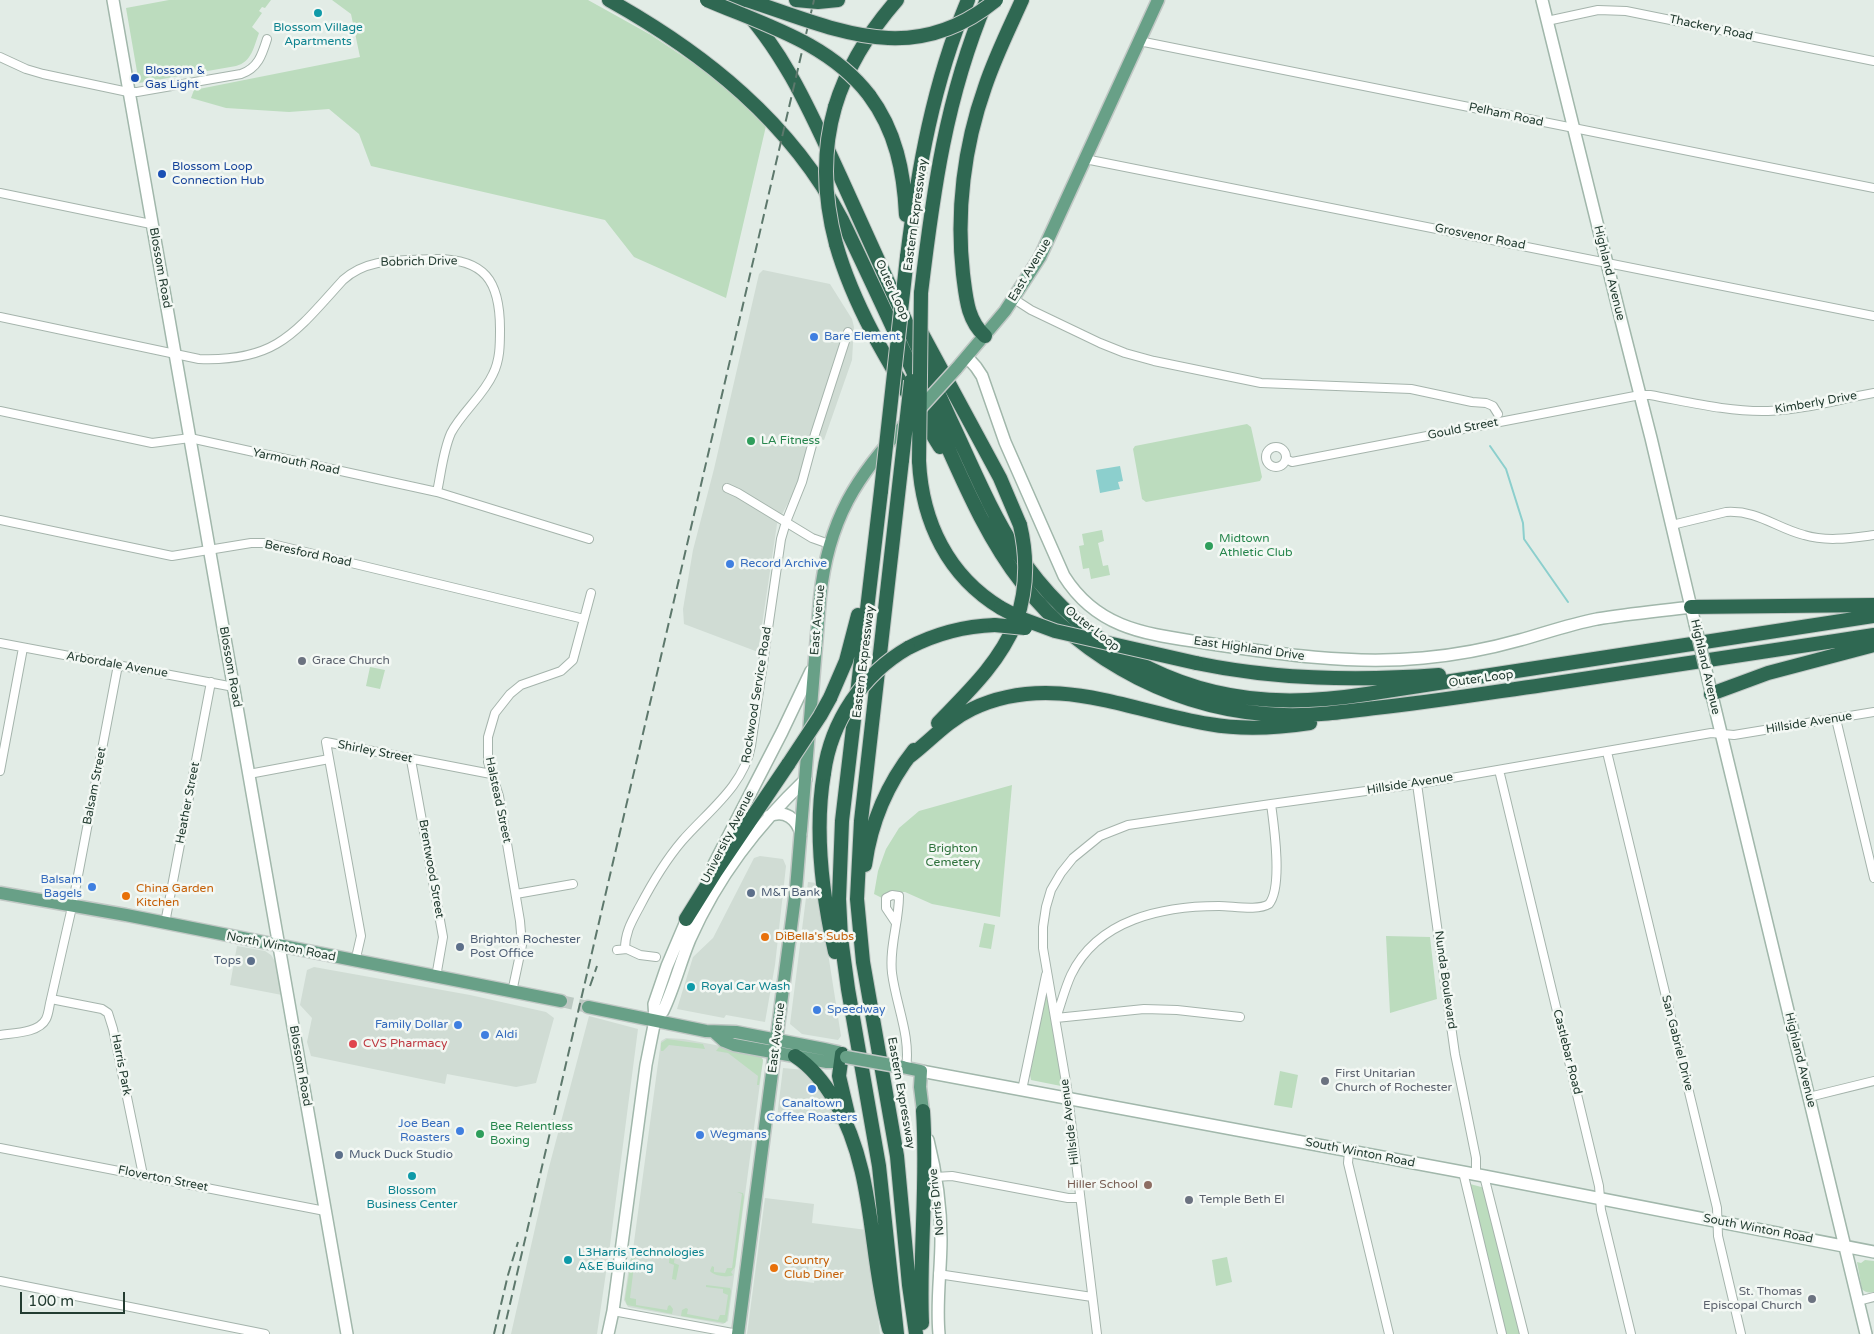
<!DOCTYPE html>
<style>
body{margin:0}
#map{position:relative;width:1874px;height:1334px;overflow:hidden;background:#e2ece6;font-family:"Varela Round",sans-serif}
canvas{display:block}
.scale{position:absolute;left:20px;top:1292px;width:105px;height:22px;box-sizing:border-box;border:2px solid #233c31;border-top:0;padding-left:6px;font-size:15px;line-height:18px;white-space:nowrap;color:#233c31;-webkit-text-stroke:4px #f3f8f4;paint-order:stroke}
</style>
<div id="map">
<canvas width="1874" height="1334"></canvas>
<div class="scale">100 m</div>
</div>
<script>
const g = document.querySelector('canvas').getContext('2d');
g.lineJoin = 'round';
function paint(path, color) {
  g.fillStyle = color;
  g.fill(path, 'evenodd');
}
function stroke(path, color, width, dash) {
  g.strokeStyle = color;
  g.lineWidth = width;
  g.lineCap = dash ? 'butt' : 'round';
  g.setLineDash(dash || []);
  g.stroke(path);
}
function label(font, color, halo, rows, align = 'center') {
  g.font = font + ' "Varela Round",sans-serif';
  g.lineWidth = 5;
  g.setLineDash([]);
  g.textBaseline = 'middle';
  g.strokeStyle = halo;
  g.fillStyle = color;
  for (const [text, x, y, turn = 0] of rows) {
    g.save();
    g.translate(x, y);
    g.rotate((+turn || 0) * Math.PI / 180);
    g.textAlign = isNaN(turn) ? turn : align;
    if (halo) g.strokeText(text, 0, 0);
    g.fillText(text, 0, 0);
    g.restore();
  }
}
const built = new Path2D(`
 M 763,270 L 830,284 L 852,319 L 854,327 L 852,360 L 824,440 L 812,436 L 799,482 L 777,524 L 758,652 L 684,624 L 683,609 L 693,550 L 714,469 L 759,274 Z
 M 760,856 L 783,859 L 786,866 L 775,965 L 765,1022 L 726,1015 L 724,1018 L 677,1009 L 693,957 L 713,938 L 754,858 Z
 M 808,882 L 817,883 L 841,1036 L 838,1040 L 802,1034 L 790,1024 Z
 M 237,946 L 265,951 L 271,955 L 275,961 L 282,995 L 230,985 Z
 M 314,967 L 470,995 L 546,1012 L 554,1018 L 536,1083 L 516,1087 L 447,1074 L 445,1084 L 311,1056 L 307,1042 L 312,1018 L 300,1005 L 307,970 Z
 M 589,1016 L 638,1029 L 610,1245 L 597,1334 L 511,1334 L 548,1171 Z
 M 666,1038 L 684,1039 L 757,1053 L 762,1056 L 763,1061 L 728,1321 L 723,1324 L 628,1307 L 624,1300 L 630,1260 L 632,1257 L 661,1041 Z
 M 783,1068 L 805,1070 L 819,1086 L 842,1125 L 777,1117 Z
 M 765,1198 L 814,1204 L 812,1223 L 867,1230 L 880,1334 L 747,1334 ZM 809,1265 L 816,1266 L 814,1283 L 780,1278 L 806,1280 Z`);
const green = new Path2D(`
 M 169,0 L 271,0 L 265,8 L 262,7 L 259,11 L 262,13 L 252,27 L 259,33 C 254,46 252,62 236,66 L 139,83 L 126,8 Z
 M 332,0 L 588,0 L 651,35 L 702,69 L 739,100 L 766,126 L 726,298 L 634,257 L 605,220 L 371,166 L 359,134 L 329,109 L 289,112 L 226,108 L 191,98 L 194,90 L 360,57 L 351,14 Z
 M 1247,424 L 1251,427 L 1262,477 L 1260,481 L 1146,502 L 1142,499 L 1133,449 L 1135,446 Z
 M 1102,530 L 1104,541 L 1098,543 L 1103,566 L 1108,565 L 1110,575 L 1091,579 L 1089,568 L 1083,569 L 1079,546 L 1084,545 L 1082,534 Z
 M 370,667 L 385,670 L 380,689 L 366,686 Z
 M 1012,785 L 1000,917 L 932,904 L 905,892 L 889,892 L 882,898 L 874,894 L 878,871 L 886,849 L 899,828 L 919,811 Z
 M 984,923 L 995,925 L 991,949 L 979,947 Z
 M 1386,936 L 1430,937 L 1437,999 L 1390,1013 Z
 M 1045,993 L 1048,993 L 1057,1036 L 1062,1083 L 1061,1086 L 1031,1080 L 1030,1075 Z
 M 667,1039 L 703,1044 L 705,1049 L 669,1045 L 663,1051 L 661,1051 L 661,1043 Z
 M 719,1047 L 760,1056 L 763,1060 L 759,1085 L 757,1085 L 758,1076 L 728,1053 L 716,1051 Z
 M 1280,1071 L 1298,1075 L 1292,1108 L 1274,1105 Z
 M 1470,1184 L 1485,1188 L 1520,1334 L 1505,1334 Z
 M 737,1192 L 743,1193 L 744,1197 L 735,1267 L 731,1272 L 733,1275 C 728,1278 714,1276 710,1271 L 712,1266 L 714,1267 L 714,1272 L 725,1273 L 727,1268 L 732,1268 L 742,1194 Z
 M 670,1252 L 675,1252 L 674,1263 L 679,1265 L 676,1280 L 672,1279 L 674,1265 L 669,1263 Z
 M 632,1255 L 641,1257 L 635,1258 L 630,1298 L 636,1299 L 636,1305 L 667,1310 L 668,1306 L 670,1305 L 673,1309 L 672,1314 L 627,1305 L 625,1299 Z
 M 1227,1257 L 1232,1282 L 1216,1286 L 1212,1260 Z
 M 1865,1260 L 1874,1261 L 1874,1292 C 1869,1293 1866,1293 1862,1289 L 1857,1262 L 1861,1263 Z
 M 706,1285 L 730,1288 L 731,1291 L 727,1320 L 725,1323 L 681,1316 L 682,1310 L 686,1308 L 688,1309 L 687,1314 L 718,1320 L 720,1315 L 725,1315 L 728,1295 L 723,1293 L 723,1289 L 706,1287 Z`);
const water = new Path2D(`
 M 1120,466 L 1123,481 L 1118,482 L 1120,489 L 1100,493 L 1096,470 Z`);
const stream = new Path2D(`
 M 1490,446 L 1506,469 L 1523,523 L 1524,539 L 1568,602`);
const primaryTunnel = new Path2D(`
 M 561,1001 L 588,1007`);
const street = new Path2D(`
 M 1547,21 L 1598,10 L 1626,11 L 1874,61
 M 1139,41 L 1874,188
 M 0,57 L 26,69 L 43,74 L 128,92 L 137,92 L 241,74 C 258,68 262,55 267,39
 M 1085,159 L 1874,316
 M 0,193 L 151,224
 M 1014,299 L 1031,310 L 1100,343 L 1125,353 L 1154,361 L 1261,383 L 1411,389 L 1472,402 L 1486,403 L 1493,406 L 1498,414
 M 0,317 L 199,359 C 276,362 295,333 343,280 C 368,257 402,261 433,259 C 485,258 500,281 500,329 C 500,345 500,360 493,374 C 483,396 462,412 451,433 C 443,451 441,474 437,492
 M 0,411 L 152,443 L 190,438 L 437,492 L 589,539
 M1266 457a10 10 0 1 1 20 0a10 10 0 1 1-20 0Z
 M 1286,459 L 1292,462 L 1640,395 L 1650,395 C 1689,402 1728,412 1768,411 C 1804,410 1839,399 1874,393
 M 727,488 L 738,493 L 812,538 L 829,544
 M 0,520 L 172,556 L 251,543 L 268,543 L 584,619
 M 1672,525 L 1726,512 C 1758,510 1776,528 1804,535 C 1827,542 1851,538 1874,535
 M 0,643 L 234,687
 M 118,665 L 72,907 L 51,999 L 102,1009 L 108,1013 L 113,1029 L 143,1175
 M 1836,719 L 1874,878
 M 1607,752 L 1717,1208 L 1718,1236 L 1741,1334
 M 411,760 L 443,937 L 436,977
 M 1499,770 L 1599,1186 L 1601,1210 L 1631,1334
 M 0,771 L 23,648
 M 249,774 L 329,759
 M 1417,784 L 1455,1054 L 1476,1158 L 1476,1174
 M 516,894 L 573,884
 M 165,923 L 211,682
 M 896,923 L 886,908 L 886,898 L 892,895 L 899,896 C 899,922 889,947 892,973 C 896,1005 911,1036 906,1068
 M 625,949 C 625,932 632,921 640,906 C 652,883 665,861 682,841 C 707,812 744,786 751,746 L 781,539 L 786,522 L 802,482 L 815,434 L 848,332
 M 617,950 L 627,949 L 640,955 L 656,957
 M 355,962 L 361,936 L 326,742 L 491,774
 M 512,992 L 522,945 L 520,921 L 499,796 L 488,762 L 488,737 L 495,713 L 510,694 L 521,685 L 561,671 L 573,660 L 591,593
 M 1240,1017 L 1177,1010 L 1144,1009 L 1056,1018 C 1061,1004 1065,988 1071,975 C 1098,919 1163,906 1219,906 C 1233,906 1258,911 1269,904 C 1283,887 1274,826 1271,804
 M 0,1035 C 13,1033 39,1033 46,1019 C 49,1013 49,1006 51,999
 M 1022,1090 L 1046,975
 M 1809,1097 L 1874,1081
 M 0,1148 L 325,1211
 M 1349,1151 L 1348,1163 L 1389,1334
 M 1463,1172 L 1502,1334
 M 1484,1176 L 1524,1334
 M 935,1177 L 952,1176 L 1068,1198 L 1080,1198
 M 938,1274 L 1092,1297
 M 0,1281 L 265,1334
 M 1858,1301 L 1874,1297
 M 613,1311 L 738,1334
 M 1097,1334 L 1067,1088 L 1043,948 L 1043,927 L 1046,907 L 1051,890 L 1061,873 L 1073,858 L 1100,836 L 1128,825 L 1271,804 L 1417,784 L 1711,733 L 1734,735 L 1874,712`);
const secondary = new Path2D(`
 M 113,0 L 347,1334
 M 1542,0 L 1622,324 L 1651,438 L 1695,624
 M 967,357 L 976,367 L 982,376 L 1005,442 L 1064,576 C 1098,630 1148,634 1205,643 C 1278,654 1350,665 1423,658 C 1456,655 1488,649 1520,640 C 1545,633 1571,624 1597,619 C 1627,614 1659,611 1691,607
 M 1708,679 L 1866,1334
 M 769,816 C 785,809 797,819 801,834
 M 713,866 L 782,732 L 811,671
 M 655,1020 L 663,1011 C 674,988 680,963 690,939 C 718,876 756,827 806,779
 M 921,1071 L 1484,1176 L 1874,1252
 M 928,1140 C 936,1172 941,1206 941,1239 C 941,1271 936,1302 939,1334
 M 608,1334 L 613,1311 L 646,1065 L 655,1020 L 654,1004 L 667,966 L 690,912`);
const primary = new Path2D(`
 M 956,369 L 1005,311 L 1040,257 L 1158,0
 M 0,893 L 126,915 L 561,1001
 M 588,1007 L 706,1031 L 736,1032 L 824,1049 L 838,1052 L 846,1057 L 839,1062 L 827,1062 L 734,1045 L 724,1041 L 714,1032
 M 902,1067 L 921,1071 L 920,1087 L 923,1111
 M 738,1334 L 796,889 L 820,598 C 828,520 856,476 909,420`);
const highway = new Path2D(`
 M 609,0 C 704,53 791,122 842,220 C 875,288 907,358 939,428 C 963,481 986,537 1022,583 C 1084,663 1182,712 1283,715 C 1314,716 1344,712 1375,708 C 1431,702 1487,693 1543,685 C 1654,668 1764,652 1874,635
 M 735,0 C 784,50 811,113 840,176 C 877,256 913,338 950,419 C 971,463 990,511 1017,552 C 1069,631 1155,687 1249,698 C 1289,703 1328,700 1367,694 L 1874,616
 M 796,0 L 818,2 L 838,0
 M 869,95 C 896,131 904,172 906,215
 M 835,107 C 847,67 869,32 897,0
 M 836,244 C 857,318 901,382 940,447
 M 907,257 C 918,169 933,83 968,0
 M 921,293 C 933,192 946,97 986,2
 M 919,328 L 1000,478 L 1020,525
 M 985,336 C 967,320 966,297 963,274 C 956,212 964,146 985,87 C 995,57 1009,29 1022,0
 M 902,460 L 861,821 L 857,899 L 863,962 L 897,1156 L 909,1285 L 916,1334
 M 919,461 C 922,522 948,576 1001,608
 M 881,491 L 842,821 L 839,899 L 841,938 L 848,989 L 879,1166 L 897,1334
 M 1691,607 L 1874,605
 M 908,648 C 935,634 964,626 995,625
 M 1196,663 C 1277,680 1357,681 1439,675
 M 1711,694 L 1768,673 L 1874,645
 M 830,698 L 846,661 L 858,615
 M 938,723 C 969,691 999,663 1016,622
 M 909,757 C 931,740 947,721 972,709 C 1052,671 1129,711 1209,724 C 1242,730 1277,728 1310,723
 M 824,773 C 814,831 822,894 835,952
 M 865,865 C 871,822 887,784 914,750
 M 686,919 L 716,871 L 789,763
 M 842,1054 L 839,1076 L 848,1114
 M 795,1056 C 812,1067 825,1084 835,1101 C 876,1173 868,1251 889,1329
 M 922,1323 C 919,1253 928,1182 923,1111`);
const rail = new Path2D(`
 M 590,986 L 597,966
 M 494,1334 L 508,1275 L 518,1242
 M 503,1334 L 814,0`);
const secondaryBridge = new Path2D(`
 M 1695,624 L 1708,679`);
const primaryBridge = new Path2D(`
 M 916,413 L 956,369
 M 846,1057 L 902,1067`);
const highwayBridge = new Path2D(`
 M 707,0 C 765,25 829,43 869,95
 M 747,0 C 836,29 912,69 996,0
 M 835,107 C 822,152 824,199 836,244
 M 902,460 L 911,381
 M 919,461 L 921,293
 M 881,491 L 907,257
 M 1001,608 L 1020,618 L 1055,631 L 1196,663
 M 1016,622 C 1027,590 1028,558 1020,525
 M 995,625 L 1025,628
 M 789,763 L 820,716 L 830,698
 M 824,773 C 831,721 863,674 908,648`);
const markers = [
 [318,13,5,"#0f9aa8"],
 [135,78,5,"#1a4fb4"],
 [162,174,5,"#1a4fb4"],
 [814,337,5,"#3f7fe0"],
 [751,441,5,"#2e9e5b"],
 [1209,546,5,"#2e9e5b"],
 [730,564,5,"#3f7fe0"],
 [302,661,5,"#6b7280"],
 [92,887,5,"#3f7fe0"],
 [751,893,5,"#5c6f8a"],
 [126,896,5,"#e8710a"],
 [765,937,5,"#e8710a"],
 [460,947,5,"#5c6f8a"],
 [251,961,5,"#5c6f8a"],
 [691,987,5,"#0f9aa8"],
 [817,1010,5,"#3f7fe0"],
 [458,1025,5,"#3f7fe0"],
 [485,1035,5,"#3f7fe0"],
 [353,1044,5,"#e0444e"],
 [1325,1081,5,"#6b7280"],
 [812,1089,5,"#3f7fe0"],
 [460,1131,5,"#3f7fe0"],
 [480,1134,5,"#2e9e5b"],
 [700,1135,5,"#3f7fe0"],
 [339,1155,5,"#5c6f8a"],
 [412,1176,5,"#0f9aa8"],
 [1148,1185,5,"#8d6e63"],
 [1189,1200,5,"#6b7280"],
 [568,1260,5,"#0f9aa8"],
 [774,1268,5,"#e8710a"],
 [1812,1299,5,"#6b7280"]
];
const cultureNames = [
 ["Blossom Village",318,28],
 ["Apartments",318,42],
 ["Royal Car Wash",701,987,"left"],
 ["Blossom",412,1191],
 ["Business Center",412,1205],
 ["L3Harris Technologies",578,1253,"left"],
 ["A&E Building",578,1267,"left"]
];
const streetNames = [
 ["Thackery Road",1711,28,12],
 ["Pelham Road",1506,115,12],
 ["Eastern Expressway",916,215,-82],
 ["Grosvenor Road",1480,237,11],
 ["Bobrich Drive",419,262,-1],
 ["Blossom Road",160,268,80],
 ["East Avenue",1030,270,-59],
 ["Highland Avenue",1609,273,76],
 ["Outer Loop",892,290,65],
 ["Kimberly Drive",1816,403,-10],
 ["Gould Street",1463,429,-11],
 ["Yarmouth Road",296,462,12],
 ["Beresford Road",308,554,12],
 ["East Avenue",818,620,-85],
 ["Outer Loop",1092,629,38],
 ["East Highland Drive",1249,649,8],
 ["Eastern Expressway",864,662,-83],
 ["Arbordale Avenue",117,665,10],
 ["Blossom Road",230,667,80],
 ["Highland Avenue",1705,667,77],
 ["Outer Loop",1481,679,-8],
 ["Rockwood Service Road",757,695,-81],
 ["Hillside Avenue",1809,723,-9],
 ["Shirley Street",375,752,11],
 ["Hillside Avenue",1410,784,-9],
 ["Balsam Street",95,786,-79],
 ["Halstead Street",498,800,78],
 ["Heather Street",188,803,-79],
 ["University Avenue",728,837,-63],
 ["Brentwood Street",431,869,80],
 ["North Winton Road",281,947,11],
 ["Nunda Boulevard",1445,980,82],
 ["East Avenue",777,1038,-83],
 ["San Gabriel Drive",1677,1043,76],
 ["Castlebar Road",1567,1052,76],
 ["Highland Avenue",1800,1060,76],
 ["Harris Park",121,1065,79],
 ["Blossom Road",300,1066,80],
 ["Eastern Expressway",901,1093,80],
 ["Hillside Avenue",1070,1122,-97],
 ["South Winton Road",1360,1153,11],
 ["Floverton Street",163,1179,11],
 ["Norris Drive",937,1202,-96],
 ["South Winton Road",1758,1229,11]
];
const transitNames = [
 ["Blossom &",145,71],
 ["Gas Light",145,85],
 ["Blossom Loop",172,167],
 ["Connection Hub",172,181]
];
const shopNames = [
 ["Bare Element",824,337],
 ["Record Archive",740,564],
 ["Balsam",82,880,"right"],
 ["Bagels",82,894,"right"],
 ["Speedway",827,1010],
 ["Family Dollar",448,1025,"right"],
 ["Aldi",495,1035],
 ["Canaltown",812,1104,"center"],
 ["Coffee Roasters",812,1118,"center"],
 ["Joe Bean",450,1124,"right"],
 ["Roasters",450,1138,"right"],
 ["Wegmans",710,1135]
];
const leisureNames = [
 ["LA Fitness",761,441],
 ["Midtown",1219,539],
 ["Athletic Club",1219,553],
 ["Bee Relentless",490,1127],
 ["Boxing",490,1141]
];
const worshipNames = [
 ["Grace Church",312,661],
 ["First Unitarian",1335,1074],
 ["Church of Rochester",1335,1088],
 ["Temple Beth El",1199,1200],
 ["St. Thomas",1802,1292,"right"],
 ["Episcopal Church",1802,1306,"right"]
];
const parkNames = [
 ["Brighton",953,849],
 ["Cemetery",953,863]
];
const foodNames = [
 ["China Garden",136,889],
 ["Kitchen",136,903],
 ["DiBella's Subs",775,937],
 ["Country",784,1261],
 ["Club Diner",784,1275]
];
const serviceNames = [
 ["M&T Bank",761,893],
 ["Brighton Rochester",470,940],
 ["Post Office",470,954],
 ["Tops",241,961,"right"],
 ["Muck Duck Studio",349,1155]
];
const healthNames = [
 ["CVS Pharmacy",363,1044]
];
const educationNames = [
 ["Hiller School",1138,1185]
];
paint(built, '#d0dcd4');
paint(green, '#bcdcbe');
paint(water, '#8ccfcd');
stroke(stream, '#8ccfcd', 2);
stroke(primaryTunnel, '#bcc9c2', 12, [12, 6]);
stroke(street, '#a5b4ac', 10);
stroke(secondary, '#a1b7ab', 14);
stroke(primary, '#c1c8c5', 15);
stroke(highway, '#c1c8c5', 16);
stroke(street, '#fff', 8);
stroke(secondary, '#fff', 11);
stroke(primary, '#68a087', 12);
stroke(highway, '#2f6852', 14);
stroke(rail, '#5d786c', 2, [10, 5]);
stroke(secondaryBridge, '#a1b7ab', 14, []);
stroke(primaryBridge, '#c1c8c5', 15, []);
stroke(highwayBridge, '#c1c8c5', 16, []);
stroke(secondaryBridge, '#fff', 11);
stroke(primaryBridge, '#68a087', 12);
stroke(highwayBridge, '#2f6852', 14);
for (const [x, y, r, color] of markers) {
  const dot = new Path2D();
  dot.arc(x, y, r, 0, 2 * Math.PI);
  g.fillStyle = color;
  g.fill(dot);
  stroke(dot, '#f3f8f4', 2);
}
label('12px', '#0d838f', '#f3f8f4', cultureNames);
label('12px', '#233c31', '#f3f8f4', streetNames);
label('12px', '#164399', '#f3f8f4', transitNames, 'left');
label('12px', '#366cbe', '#f3f8f4', shopNames, 'left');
label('12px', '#27864d', '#f3f8f4', leisureNames, 'left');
label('12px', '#5b616d', '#f3f8f4', worshipNames, 'left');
label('12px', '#2e723c', '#f3f8f4', parkNames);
label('12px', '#c56008', '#f3f8f4', foodNames, 'left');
label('12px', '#4e5e75', '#f3f8f4', serviceNames, 'left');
label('12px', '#be3a42', '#f3f8f4', healthNames, 'left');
label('12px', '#785e54', '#f3f8f4', educationNames, 'right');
</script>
